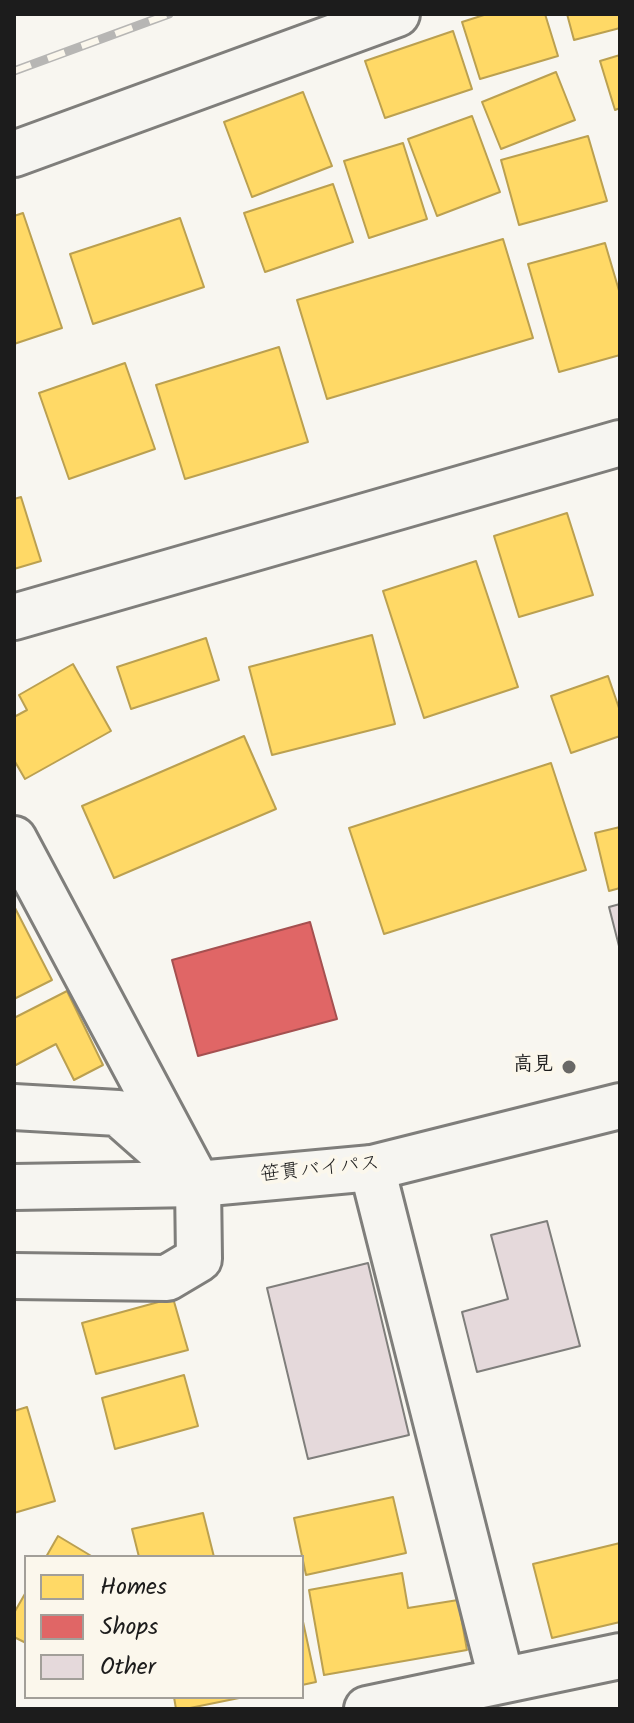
<!DOCTYPE html>
<meta charset="utf-8">
<style>
body{margin:0}
#map{position:relative;width:634px;height:1723px;overflow:hidden;background:#f8f6f0;font-family:Kalam,sans-serif}
canvas{display:block}
.frame{position:absolute;inset:0;border:16px solid #1c1c1c;pointer-events:none}
.legend{position:absolute;left:24px;top:1555px;width:280px;height:144px;box-sizing:border-box;background:#fbf7ec;border:2px solid #a29f99;margin:0;padding:10px 14px;list-style:none;font-size:24px;color:#1c1c1c}
.legend li{display:flex;align-items:center;gap:16px;height:40px}
.legend b{width:40px;border:2px solid #a29f99}
</style>
<div id="map">
<canvas width="634" height="1723"></canvas>
<div class="frame"></div>
<ul class="legend">
<li><b style="height:22px;background:#ffd966"></b>Homes</li>
<li><b style="height:22px;background:#e06666"></b>Shops</li>
<li><b style="height:22px;background:#e5d9db"></b>Other</li>
</ul>
</div>
<script>
const g = document.querySelector('canvas').getContext('2d');
g.lineJoin = 'round';
function paint(path, color) {
  g.fillStyle = color;
  g.fill(path, 'evenodd');
}
function stroke(path, color, width, dash) {
  g.strokeStyle = color;
  g.lineWidth = width;
  g.lineCap = dash ? 'butt' : 'round';
  g.setLineDash(dash || []);
  g.stroke(path);
}
function label(font, color, halo, rows, align = 'center') {
  g.font = font + ' Kalam,"Klee One",sans-serif';
  g.lineWidth = 8;
  g.setLineDash([]);
  g.textBaseline = 'middle';
  g.strokeStyle = halo;
  g.fillStyle = color;
  for (const [text, x, y, turn = 0] of rows) {
    g.save();
    g.translate(x, y);
    g.rotate((+turn || 0) * Math.PI / 180);
    g.textAlign = isNaN(turn) ? turn : align;
    if (halo) g.strokeText(text, 0, 0);
    g.fillText(text, 0, 0);
    g.restore();
  }
}
const homes = new Path2D(`
 M 487,14 L 545,14 L 558,56 L 480,79 L 462,22 Z
 M 567,14 L 620,14 L 620,28 L 574,40 Z
 M 453,31 L 472,89 L 385,118 L 365,61 Z
 M 620,55 L 620,108 L 615,110 L 600,61 Z
 M 556,72 L 575,120 L 501,149 L 482,102 Z
 M 303,92 L 332,166 L 252,197 L 224,122 Z
 M 472,116 L 500,192 L 437,216 L 408,139 Z
 M 588,136 L 607,201 L 519,225 L 501,160 Z
 M 403,143 L 427,219 L 369,238 L 344,161 Z
 M 333,184 L 353,242 L 265,272 L 244,213 Z
 M 23,213 L 62,328 L 14,344 L 14,216 Z
 M 180,218 L 204,287 L 93,324 L 70,254 Z
 M 503,239 L 533,338 L 327,399 L 297,300 Z
 M 605,243 L 620,294 L 620,355 L 559,372 L 528,264 Z
 M 279,347 L 308,442 L 185,479 L 156,385 Z
 M 125,363 L 155,449 L 69,479 L 39,393 Z
 M 21,497 L 41,561 L 14,569 L 14,499 Z
 M 567,513 L 593,595 L 519,617 L 494,536 Z
 M 476,561 L 518,687 L 424,718 L 383,591 Z
 M 372,635 L 395,724 L 272,755 L 249,667 Z
 M 206,638 L 219,680 L 131,709 L 117,667 Z
 M 73,664 L 111,731 L 25,779 L 14,760 L 14,717 L 27,710 L 19,695 Z
 M 608,676 L 620,711 L 620,736 L 571,753 L 551,696 Z
 M 244,736 L 276,809 L 114,878 L 82,806 Z
 M 551,763 L 586,870 L 384,934 L 349,828 Z
 M 620,827 L 620,888 L 609,891 L 595,833 Z
 M 14,906 L 52,980 L 14,999 Z
 M 67,991 L 103,1065 L 74,1080 L 56,1044 L 14,1066 L 14,1018 Z
 M 173,1298 L 188,1350 L 96,1374 L 82,1323 Z
 M 184,1375 L 198,1426 L 115,1449 L 102,1398 Z
 M 27,1407 L 55,1501 L 14,1513 L 14,1411 Z
 M 393,1497 L 406,1553 L 306,1575 L 294,1518 Z
 M 203,1513 L 214,1557 L 139,1557 L 132,1529 Z
 M 58,1536 L 93,1557 L 46,1557 Z
 M 620,1543 L 620,1622 L 552,1638 L 533,1564 Z
 M 402,1573 L 408,1608 L 458,1600 L 467,1650 L 324,1675 L 309,1590 Z
 M 26,1592 L 26,1643 L 14,1637 L 14,1613 Z
 M 302,1617 L 316,1682 L 302,1685 Z
 M 174,1697 L 244,1697 L 185,1709 L 176,1709 Z`);
const shops = new Path2D(`
 M 310,922 L 337,1019 L 198,1056 L 172,960 Z`);
const building = new Path2D(`
 M 620,904 L 620,950 L 609,907 Z
 M 547,1221 L 580,1346 L 477,1372 L 462,1312 L 508,1299 L 491,1235 Z
 M 368,1263 L 409,1435 L 308,1459 L 267,1288 Z`);
const minor = new Path2D(`
 M 14,154 L 397,14
 M 14,617 L 620,443
 M 14,839 L 198,1184 L 199,1259 L 167,1278 L 14,1276
 M 14,1107 L 118,1113 L 178,1166
 M 372,1168 L 501,1678
 M 367,1709 L 620,1656`);
const primary = new Path2D(`
 M 14,1187 L 198,1184 L 372,1168 L 620,1106`);
const rail = new Path2D(`
 M 14,71 L 169,14`);
const markers = [
 [569,1067,8,"#696866"]
];
const poiNames = [
 ["高見",553,1067]
];
const streetNames = [
 ["笹貫バイパス",320,1171,-6]
];
paint(homes, '#ffd966');
stroke(homes, '#bba050', 2);
paint(shops, '#e06666');
stroke(shops, '#a55050', 2);
paint(building, '#e5d9db');
stroke(building, '#7f7e7b', 2);
stroke(minor, '#7f7e7b', 50);
stroke(primary, '#7f7e7b', 50);
stroke(minor, '#f6f5f1', 44);
stroke(primary, '#f6f5f1', 44);
stroke(rail, '#b7b6b4', 9);
stroke(rail, '#fbf7ec', 6, [18]);
for (const [x, y, r, color] of markers) {
  const dot = new Path2D();
  dot.arc(x, y, r, 0, 2 * Math.PI);
  g.fillStyle = color;
  g.fill(dot);
  stroke(dot, '#fbf7ec', 3);
}
label('bold 20px', '#1c1c1c', '#fbf7ec', poiNames, 'right');
label('20px', '#1c1c1c', '#fbf7ec', streetNames);
</script>
